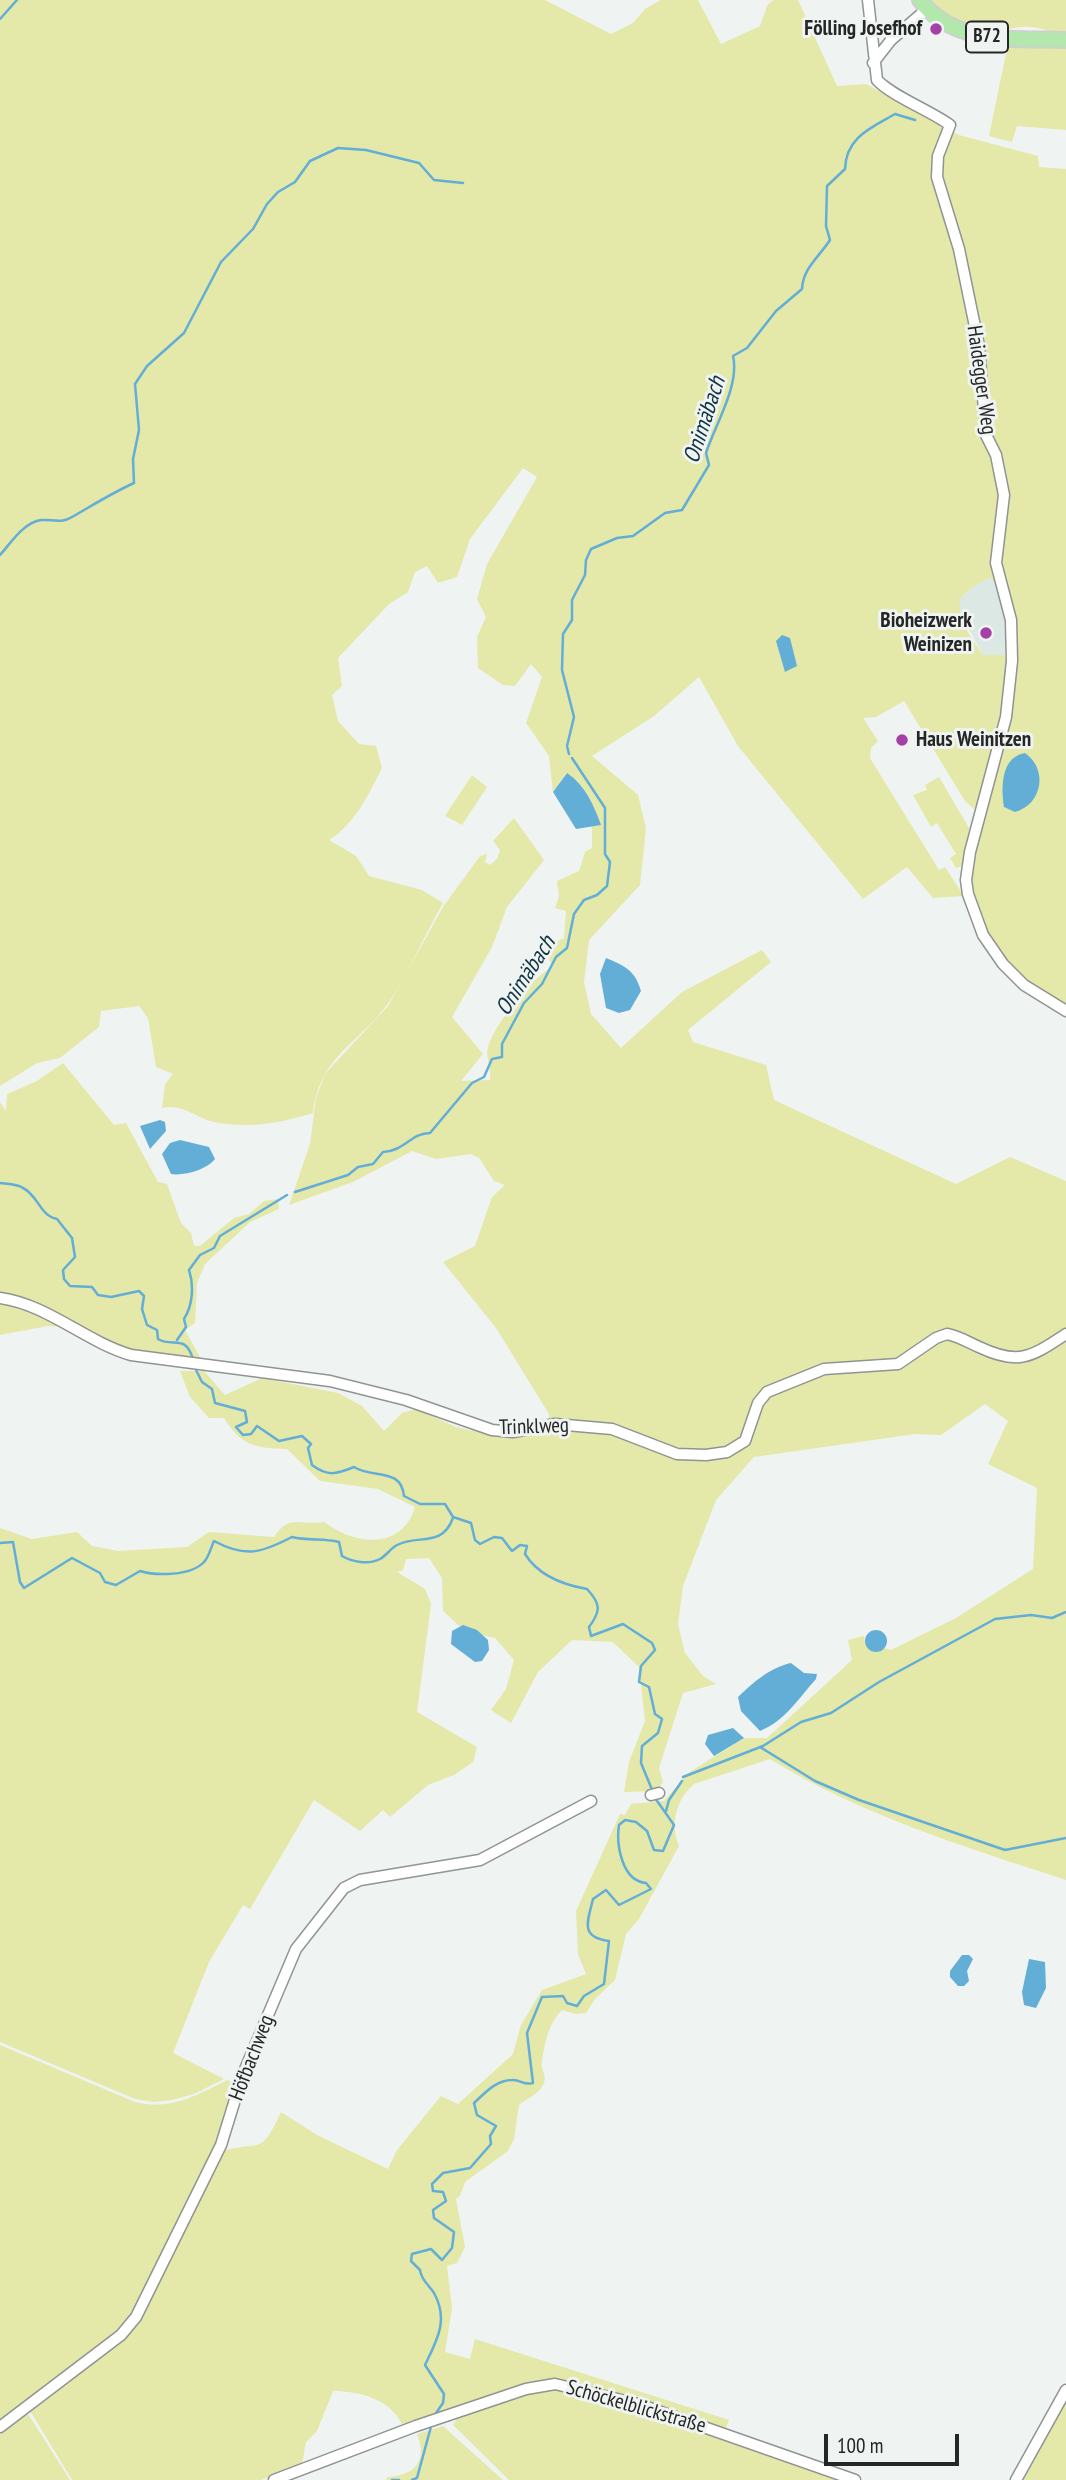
<!DOCTYPE html>
<meta charset="utf-8">
<style>
body{margin:0}
#map{position:relative;width:1066px;height:2480px;overflow:hidden;background:#eff4f2;font-family:"PT Sans Narrow",sans-serif}
canvas{display:block}
.scale{position:absolute;left:824px;top:2434px;width:135px;height:32px;box-sizing:border-box;border:4px solid #252726;border-top:0;padding-left:9px;font-size:21px;line-height:24px;white-space:nowrap;color:#252726;-webkit-text-stroke:5px #eff4f2;paint-order:stroke}
</style>
<div id="map">
<canvas width="1066" height="2480"></canvas>
<div class="scale">100 m</div>
</div>
<script>
const g = document.querySelector('canvas').getContext('2d');
g.lineJoin = 'round';
function paint(path, color) {
  g.fillStyle = color;
  g.fill(path, 'evenodd');
}
function stroke(path, color, width, dash) {
  g.strokeStyle = color;
  g.lineWidth = width;
  g.lineCap = dash ? 'butt' : 'round';
  g.setLineDash(dash || []);
  g.stroke(path);
}
function label(font, color, halo, rows, align = 'center') {
  g.font = font + ' "PT Sans Narrow",sans-serif';
  g.lineWidth = 6;
  g.setLineDash([]);
  g.textBaseline = 'middle';
  g.strokeStyle = halo;
  g.fillStyle = color;
  for (const [text, x, y, turn = 0] of rows) {
    g.save();
    g.translate(x, y);
    g.rotate((+turn || 0) * Math.PI / 180);
    g.textAlign = isNaN(turn) ? turn : align;
    if (halo) g.strokeText(text, 0, 0);
    g.fillText(text, 0, 0);
    g.restore();
  }
}
const built = new Path2D(`
 M 990,577 L 1000,588 L 1005,610 L 1007,628 L 1005,655 L 983,655 L 959,611 L 959,600 L 971,588 Z`);
const green = new Path2D(`
 M 0,0 L 545,0 L 611,34 L 633,23 L 645,9 L 661,0 L 698,0 L 721,44 L 760,26 L 768,4 L 774,0 L 798,0 L 837,86 L 866,84 L 959,135 L 1038,156 L 1039,167 L 1066,169 L 1066,1011 C 1018,987 968,940 966,881 C 965,854 977,824 985,798 C 999,748 1012,698 1011,646 C 1011,618 1009,598 990,577 L 971,588 L 959,600 L 962,623 L 983,655 L 1005,655 L 1007,663 L 1002,714 L 979,807 L 974,809 L 965,801 L 904,701 L 876,717 L 863,718 L 878,741 L 871,748 L 870,758 L 939,870 L 945,867 L 964,896 L 933,898 L 907,867 L 863,899 L 738,746 L 699,677 L 654,716 L 592,756 L 638,795 L 646,828 L 640,885 L 589,940 L 584,982 L 591,1014 L 621,1048 L 682,992 L 762,950 L 771,962 L 688,1030 L 693,1042 L 766,1065 L 774,1100 L 956,1184 L 1010,1157 L 1066,1181 L 1066,1880 C 965,1847 861,1815 770,1759 L 694,1784 C 676,1800 670,1823 679,1846 L 639,1919 L 626,1934 L 615,1980 L 595,1999 L 586,2013 L 576,2014 L 562,2010 C 548,2024 545,2042 542,2061 C 540,2069 547,2075 544,2083 C 539,2095 528,2097 519,2105 L 514,2139 L 508,2151 L 465,2182 L 460,2196 L 456,2199 L 465,2247 L 457,2263 L 447,2266 L 452,2308 L 445,2352 L 470,2359 L 475,2339 L 729,2420 L 725,2431 L 639,2400 L 562,2380 L 533,2383 L 449,2414 L 402,2424 C 390,2399 359,2391 333,2391 L 317,2431 L 306,2442 L 302,2464 L 261,2480 L 72,2480 L 29,2409 L 126,2336 L 148,2305 L 222,2151 C 263,2140 260,2157 281,2112 L 317,2135 L 388,2169 L 397,2150 L 441,2096 L 458,2104 L 513,2054 L 521,2025 L 542,1990 L 586,1974 L 578,1954 L 576,1911 L 620,1814 L 625,1815 L 631,1804 L 664,1801 L 688,1773 L 744,1738 L 767,1738 L 852,1660 L 848,1640 L 864,1636 L 865,1643 L 873,1652 L 884,1648 L 891,1650 L 956,1618 L 1033,1569 L 1037,1488 L 988,1464 L 1008,1421 L 985,1404 L 941,1435 L 915,1434 L 754,1457 L 716,1500 L 683,1586 L 678,1624 L 685,1653 L 703,1676 L 716,1684 L 683,1693 L 659,1768 L 663,1782 L 656,1791 L 624,1792 L 629,1762 L 645,1721 L 639,1667 L 613,1642 L 572,1640 L 538,1672 L 511,1723 L 491,1710 L 506,1689 L 514,1660 L 495,1638 L 466,1632 L 443,1611 L 442,1578 L 429,1558 L 406,1559 L 403,1570 L 397,1572 L 425,1589 L 431,1604 L 417,1712 L 477,1747 L 473,1762 L 454,1775 L 428,1785 L 390,1817 L 383,1810 L 360,1831 L 314,1800 L 250,1909 L 243,1905 L 209,1962 L 173,2053 L 224,2079 L 194,2094 L 172,2100 L 154,2102 L 135,2099 L 0,2042 L 0,1528 L 32,1539 L 77,1532 L 92,1546 L 118,1551 L 187,1547 L 209,1532 L 274,1537 C 290,1513 299,1526 324,1522 C 354,1545 402,1551 415,1507 L 378,1489 L 320,1481 L 287,1449 C 256,1448 241,1446 224,1418 L 209,1418 L 190,1397 L 180,1371 L 204,1371 L 225,1395 L 262,1378 L 338,1393 L 362,1406 L 384,1431 L 402,1413 L 416,1409 L 456,1427 L 502,1437 L 548,1429 L 549,1414 L 496,1328 L 443,1262 L 475,1246 L 492,1197 L 505,1185 L 494,1181 L 479,1158 L 471,1154 L 436,1159 L 412,1151 L 353,1182 L 289,1205 L 310,1144 L 316,1098 L 325,1074 L 388,1006 L 443,907 L 480,856 L 487,854 L 485,862 L 490,865 L 497,859 L 500,850 L 493,841 L 514,818 L 544,860 L 507,907 L 492,947 L 452,1017 L 483,1054 L 461,1081 L 490,1080 C 492,1069 485,1058 488,1047 C 495,1023 531,979 553,966 L 545,953 L 545,948 L 564,938 L 566,911 L 555,908 L 559,896 L 557,881 L 579,871 L 585,852 L 592,848 L 592,826 L 600,825 C 594,804 585,785 566,773 L 553,792 L 549,756 L 526,723 L 542,677 L 531,664 L 515,686 L 503,685 L 478,668 L 477,637 L 486,617 L 477,599 L 487,564 L 537,477 L 523,468 L 470,539 L 457,577 L 438,583 L 427,566 L 415,572 L 408,592 L 389,604 L 338,658 L 342,686 L 332,695 L 338,721 L 359,744 L 376,746 L 382,768 C 369,794 354,825 329,840 L 356,856 L 369,876 L 422,890 L 443,903 C 425,934 411,968 391,999 C 362,1043 320,1053 313,1113 C 281,1123 248,1129 214,1122 C 196,1118 182,1103 162,1108 L 165,1084 L 173,1074 L 156,1067 L 148,1018 L 139,1006 L 101,1011 L 99,1027 L 60,1058 L 37,1063 L 0,1086 Z
 M 928,0 L 1066,0 L 1066,34 C 1052,34 1042,27 1029,27 C 1019,26 1011,29 1002,30 C 975,31 944,23 928,0 Z
 M 1008,44 L 1066,48 L 1066,130 L 1017,126 L 1012,142 L 989,136 Z
 M 472,775 L 487,787 L 462,825 L 445,816 Z
 M 939,777 L 969,828 L 965,865 L 956,868 L 950,858 L 956,854 L 937,823 L 931,827 L 913,795 L 927,790 L 925,785 Z
 M 63,1063 L 114,1125 L 126,1123 L 158,1182 L 167,1184 L 181,1223 L 191,1233 L 194,1246 L 200,1246 L 234,1218 L 249,1214 L 264,1201 L 278,1199 L 279,1209 L 250,1222 L 205,1264 L 197,1283 L 195,1323 L 185,1330 L 201,1359 L 131,1353 L 0,1295 L 0,1102 L 6,1111 L 7,1094 L 37,1081 Z
 M 0,1300 L 22,1304 L 99,1346 L 171,1366 L 118,1356 L 64,1327 L 48,1326 L 0,1335 Z
 M 0,2045 L 135,2102 C 172,2111 196,2095 228,2080 L 237,2086 L 212,2154 L 149,2289 L 120,2332 L 0,2422 Z
 M 555,2388 L 609,2399 L 843,2480 L 509,2480 L 453,2425 L 457,2419 L 527,2392 Z
 M 1066,2399 L 1066,2480 L 1021,2480 Z
 M 25,2411 L 32,2420 L 70,2480 L 0,2480 L 0,2431 Z
 M 443,2426 L 503,2480 L 386,2480 L 388,2477 C 415,2475 428,2461 417,2434 Z`);
const water = new Path2D(`
 M 782,635 L 790,638 L 797,666 L 785,672 L 776,641 Z
 M 1025,753 C 1048,769 1043,804 1015,812 L 1004,807 C 1001,787 1001,757 1025,753 Z
 M 567,773 C 585,785 594,805 601,825 L 576,829 L 553,792 Z
 M 606,958 C 625,966 635,970 641,991 L 630,1010 L 619,1013 L 606,1008 L 600,974 Z
 M 160,1120 L 165,1122 L 166,1131 L 150,1149 L 140,1126 Z
 M 180,1140 L 209,1147 L 215,1159 C 206,1170 185,1176 171,1174 L 162,1154 L 170,1143 Z
 M 463,1625 L 477,1630 L 488,1640 L 489,1650 L 482,1661 L 475,1662 L 451,1644 L 452,1631 Z
 M865 1641a11 11 0 1 1 22 0a11 11 0 1 1-22 0Z
 M 791,1663 L 804,1673 L 817,1674 L 816,1679 C 797,1700 786,1720 760,1731 L 741,1711 L 738,1697 C 751,1685 768,1668 791,1663 Z
 M 733,1728 L 744,1738 L 714,1756 L 705,1744 L 708,1735 Z
 M 962,1955 L 969,1955 L 973,1959 L 967,1971 L 969,1981 L 964,1986 L 958,1986 L 950,1977 L 950,1971 Z
 M 1029,1959 L 1045,1962 L 1046,1988 L 1036,2008 L 1024,2005 L 1022,1992 Z`);
const stream = new Path2D(`
 M 0,19 L 17,0
 M 0,555 C 10,544 24,522 41,520 C 52,519 61,524 72,517 C 93,505 112,493 134,483 L 133,459 L 139,430 L 135,384 L 147,366 L 184,333 L 221,262 L 253,229 L 267,204 L 278,192 L 295,182 L 310,161 L 338,148 L 366,150 L 419,163 L 434,180 L 463,183
 M 569,754 L 567,746 L 574,717 L 562,670 L 563,634 L 572,620 L 572,600 L 585,575 L 586,560 L 591,549 L 617,538 L 633,536 L 665,513 L 682,510 L 709,465 L 706,453 C 715,425 740,385 733,356 L 747,348 L 776,311 L 802,289 C 803,268 819,257 830,240 L 826,226 L 827,186 L 845,169 C 846,137 871,128 895,114 L 915,120
 M 0,1183 C 7,1184 17,1184 23,1188 C 38,1195 40,1216 57,1219 L 72,1238 L 75,1257 L 63,1270 L 64,1279 L 70,1286 L 92,1287 L 98,1295 L 111,1297 L 139,1291 L 144,1296 L 142,1309 L 147,1325 L 157,1330 L 158,1339 C 173,1348 185,1333 193,1359
 M 295,1192 L 348,1175 L 358,1167 L 373,1164 L 383,1152 C 405,1151 411,1133 430,1133 L 472,1083 L 484,1077 L 492,1059 L 502,1057 L 502,1044 L 524,1003 L 542,984 L 556,957 L 567,948 L 574,914 L 584,900 L 597,895 L 607,886 L 610,862 L 605,854 L 605,808 L 572,758
 M 177,1340 L 186,1327 L 184,1319 C 193,1305 194,1285 189,1270 L 200,1255 L 214,1248 L 220,1236 L 287,1195
 M 194,1366 L 202,1382 L 212,1389 L 215,1403 L 245,1411 L 247,1422 L 236,1427 L 243,1435 L 251,1434 L 257,1426 L 279,1441 L 302,1436 L 311,1444 L 308,1448 L 312,1465 C 328,1477 337,1474 354,1467 C 373,1479 401,1467 404,1496 L 420,1504 L 445,1504 L 453,1517 L 471,1523 L 475,1540 L 480,1544 L 494,1537 L 502,1538 L 512,1551 L 520,1545 L 527,1546 L 525,1554 C 538,1575 564,1585 587,1589 C 601,1604 601,1611 589,1627 L 591,1636 L 623,1624 L 652,1643 L 655,1650 L 641,1666 L 639,1682 L 649,1687 L 655,1714 L 662,1719 L 658,1733 L 642,1746 L 641,1763 L 653,1792
 M 0,1543 L 13,1542 L 20,1582 L 24,1588 L 72,1558 L 100,1573 L 105,1582 L 116,1585 L 140,1571 C 156,1576 191,1576 204,1562 C 209,1557 211,1547 214,1541 C 246,1558 261,1553 292,1537 C 309,1541 323,1538 339,1542 L 342,1556 C 352,1562 369,1565 380,1559 C 386,1556 391,1548 397,1545 C 418,1534 442,1548 453,1518
 M 760,1747 L 815,1781 L 859,1800 L 1005,1850 L 1066,1838
 M 683,1777 L 763,1746 L 801,1722 L 831,1713 L 879,1682 L 995,1619 L 1031,1615 L 1052,1618 L 1066,1612
 M 666,1811 L 669,1800 L 682,1781
 M 434,2416 L 443,2403 L 444,2394 L 425,2365 C 437,2340 449,2320 434,2293 C 429,2285 421,2280 420,2270 L 411,2261 L 412,2254 L 431,2249 L 442,2260 L 452,2248 L 454,2232 L 434,2218 L 433,2210 L 446,2201 L 443,2192 L 433,2191 L 432,2184 L 443,2173 L 470,2168 L 491,2144 L 490,2136 L 496,2126 L 477,2115 L 474,2103 C 485,2093 496,2080 512,2080 C 520,2079 524,2086 533,2083 L 527,2033 L 542,1997 L 563,1996 L 567,2003 L 577,2006 L 584,1996 L 604,1984 L 609,1941 C 579,1937 588,1921 593,1899 L 606,1890 L 619,1905 L 651,1889 L 646,1883 C 622,1881 616,1845 619,1825 L 625,1820 L 636,1822 L 647,1831 L 654,1850 L 663,1851 L 674,1825 L 655,1798
 M 392,2480 L 399,2480
 M 412,2480 L 417,2478 L 432,2423`);
const street = new Path2D(`
 M 868,0 L 877,80 C 892,96 929,110 950,125 L 938,156 L 937,177 L 959,249 L 979,346 L 986,435 L 996,455 L 1004,495 L 996,563 L 1011,620 L 1012,661 L 1006,717 L 970,852 L 966,880 L 968,894 L 983,935 L 1003,964 L 1024,985 L 1066,1011
 M 873,63 L 891,40 L 927,9
 M 0,1298 C 49,1305 84,1341 131,1355 L 330,1381 L 406,1400 L 492,1430 L 513,1432 L 555,1424 L 612,1429 L 677,1454 L 706,1455 L 727,1452 L 745,1441 L 758,1403 L 767,1392 L 824,1369 L 898,1364 L 936,1338 L 947,1334 C 958,1336 968,1342 979,1347 C 1019,1366 1031,1357 1066,1334
 M 651,1795 L 659,1793
 M 0,2427 L 121,2335 L 136,2317 L 221,2145 L 243,2074 L 296,1949 L 344,1888 L 360,1880 L 480,1860 L 591,1801
 M 274,2480 L 416,2426 L 526,2389 L 555,2384 L 638,2404 L 855,2480
 M 1016,2480 L 1066,2390`);
const primary = new Path2D(`
 M 920,0 C 954,46 1015,38 1066,40`);
const markers = [
 [936,29,7,"#a541a6"],
 [986,633,7,"#a541a6"],
 [902,740,7,"#a541a6"]
];
const shields = [
 [987,37,42]
];
const shieldNames = [
 ["B72",987,37]
];
const poiNames = [
 ["Fölling Josefhof",922,29],
 ["Bioheizwerk",972,621],
 ["Weinizen",972,645],
 ["Haus Weinitzen",916,740,"left"]
];
const streetNames = [
 ["Haidegger Weg",981,380,82],
 ["Trinklweg",534,1427,-2],
 ["Höfbachweg",252,2058,-69],
 ["Schöckelblickstraße",636,2407,16]
];
const waterNames = [
 ["Onimäbach",705,420,-72],
 ["Onimäbach",526,976,-57]
];
paint(built, '#dbe8e3');
paint(green, '#e4e8a9');
paint(water, '#62aed7');
stroke(stream, '#62aed7', 2.5);
stroke(street, '#909493', 13);
stroke(primary, '#cfcfcf', 18);
stroke(street, '#fff', 10);
stroke(primary, '#b2e8ab', 14);
for (const [x, y, r, color] of markers) {
  const dot = new Path2D();
  dot.arc(x, y, r, 0, 2 * Math.PI);
  g.fillStyle = color;
  g.fill(dot);
  stroke(dot, '#eff4f2', 2.5);
}
for (const [x, y, w] of shields) {
  const box = new Path2D();
  box.roundRect(x - w / 2, y - 15.5, w, 31, 5);
  g.fillStyle = '#eff4f2';
  g.fill(box);
  stroke(box, '#252726', 2);
}
label('bold 19px', '#252726', null, shieldNames);
label('bold 21px', '#252726', '#eff4f2', poiNames, 'right');
label('21px', '#252726', '#eff4f2', streetNames);
label('italic 23px', '#103344', '#eff4f2', waterNames);
</script>
